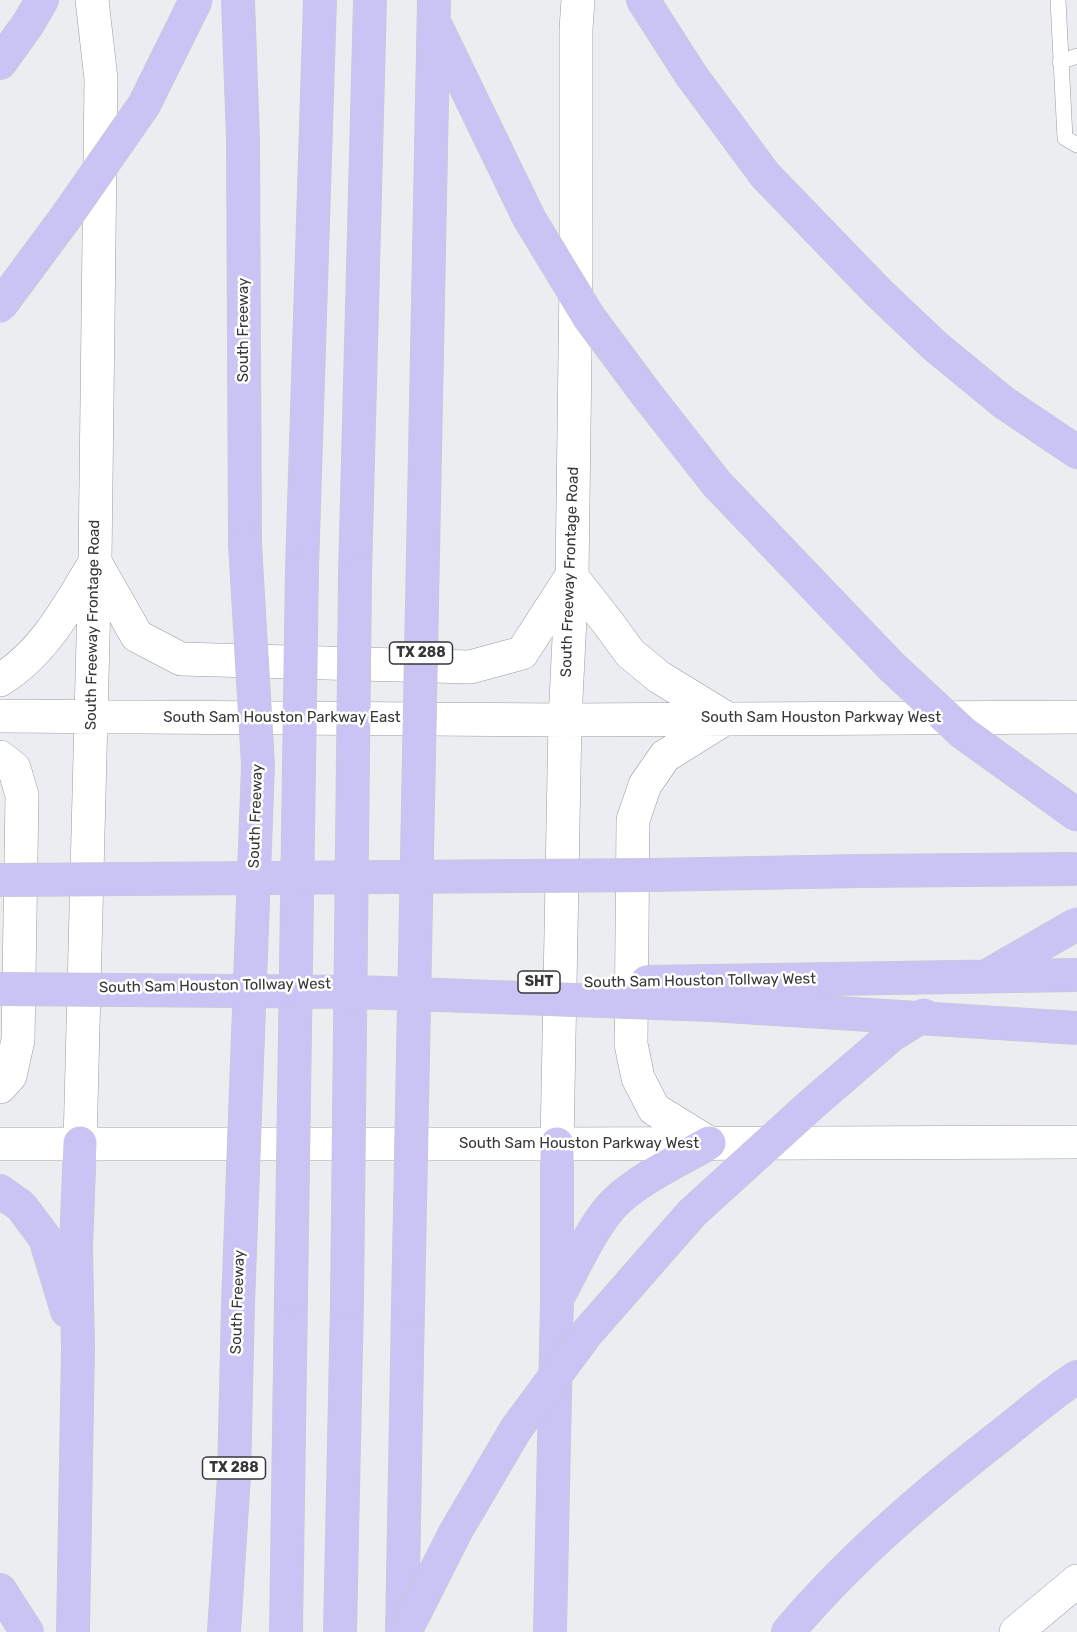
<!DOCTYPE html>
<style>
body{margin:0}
canvas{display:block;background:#ebedf1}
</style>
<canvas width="1077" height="1632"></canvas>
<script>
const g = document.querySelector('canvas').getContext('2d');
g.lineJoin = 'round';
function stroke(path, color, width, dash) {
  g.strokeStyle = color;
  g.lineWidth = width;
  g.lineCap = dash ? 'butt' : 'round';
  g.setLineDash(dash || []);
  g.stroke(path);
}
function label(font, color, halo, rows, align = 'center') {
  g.font = font + ' Rubik,sans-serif';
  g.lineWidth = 5;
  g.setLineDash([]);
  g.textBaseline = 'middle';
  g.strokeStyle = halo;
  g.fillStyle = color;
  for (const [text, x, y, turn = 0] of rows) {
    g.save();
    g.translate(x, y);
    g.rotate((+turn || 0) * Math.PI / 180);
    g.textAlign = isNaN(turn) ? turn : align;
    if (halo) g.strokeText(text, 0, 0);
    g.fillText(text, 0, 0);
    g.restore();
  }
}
const service = new Path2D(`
 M 1058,0 L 1065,138 L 1077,145
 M 1060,62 L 1077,56`);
const secondary = new Path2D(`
 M 95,562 L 137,636 L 181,659 L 470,667 L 522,653 L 571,577
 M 572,577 L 608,623 L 630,653 L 659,677 L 726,718
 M 0,680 C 44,653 68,607 94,564
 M 0,716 L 565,720 L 1077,717
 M 0,757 L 14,768 L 22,795 L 18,1040 L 10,1076 L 0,1087
 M 80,1143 L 95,562 L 101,79 L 92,0
 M 709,1143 L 654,1109 L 638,1078 L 631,1044 L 633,820 L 645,785 L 665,756 L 726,718
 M 0,1144 L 557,1144 L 1077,1142
 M 557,1144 L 565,720 L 572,577 L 576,280 L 576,29 L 578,0
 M 1016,1632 L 1077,1581`);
const motorway = new Path2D(`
 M 238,0 L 243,140 L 245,544
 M 643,0 L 691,75 L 765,175 L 879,293 L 935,346 L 1003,402 L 1077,452
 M 0,63 L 28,24 L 42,0
 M 302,568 L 320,0
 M 355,575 L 370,0
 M 0,1191 L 21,1206 L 45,1238 L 67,1311
 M 558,1297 C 574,1268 588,1235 609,1209 C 630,1183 680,1160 709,1143
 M 0,1590 L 27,1632
 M 73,1632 L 78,1348 L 76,1247 L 80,1143
 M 224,1632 L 234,1476 L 238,1304
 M 286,1632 L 291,1296
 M 340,1632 L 347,1301
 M 402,1632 L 408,1306
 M 550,1632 L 557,1299 L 557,1144
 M 788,1632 C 851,1557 927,1493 1004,1433 C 1028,1414 1052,1393 1077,1377`);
const motorwayBridge = new Path2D(`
 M 436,26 L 529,218 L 589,317 L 647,395 L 717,484 L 891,666 L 963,733 L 1077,815
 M 0,306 L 66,217 L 144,105 L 196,0
 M 0,880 L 653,875 L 860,871 L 1076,869
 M 985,977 L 1077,924
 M 647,982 L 1077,975
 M 0,989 L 358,992 L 711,1005 L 1077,1028
 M 291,1296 L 302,568
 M 347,1301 L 355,575
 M 238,1304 L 258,765 L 245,544
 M 408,1306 L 434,0
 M 405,1632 L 456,1531 L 516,1429 L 587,1333 L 692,1213 L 812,1104 L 892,1035 L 924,1015`);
const shields = [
 [421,653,63],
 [539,982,42],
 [234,1468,63]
];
const shieldNames = [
 ["TX 288",421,653],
 ["SHT",539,982],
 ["TX 288",234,1468]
];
const streetNames = [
 ["South Freeway",244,330,-90],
 ["South Freeway Frontage Road",570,572,-88],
 ["South Freeway Frontage Road",93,625,-89],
 ["South Sam Houston Parkway East",282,718],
 ["South Sam Houston Parkway West",821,718],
 ["South Freeway",256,816,-88],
 ["South Sam Houston Tollway West",700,981,-1],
 ["South Sam Houston Tollway West",215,986,-1],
 ["South Sam Houston Parkway West",579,1144],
 ["South Freeway",238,1302,-88]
];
stroke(service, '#9a9ca0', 16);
stroke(secondary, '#9a9ca0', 34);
stroke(motorway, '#cbcbcc', 34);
stroke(service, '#fff', 15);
stroke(secondary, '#fff', 33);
stroke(motorway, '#c9c4f3', 33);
stroke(motorwayBridge, '#cbcbcc', 34, []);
stroke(motorwayBridge, '#c9c4f3', 33);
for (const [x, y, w] of shields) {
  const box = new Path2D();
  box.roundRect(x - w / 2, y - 11, w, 22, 4.5);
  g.fillStyle = '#fff';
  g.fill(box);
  stroke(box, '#373739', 1.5);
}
label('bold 14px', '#373739', null, shieldNames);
label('15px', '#373739', '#fff', streetNames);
</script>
